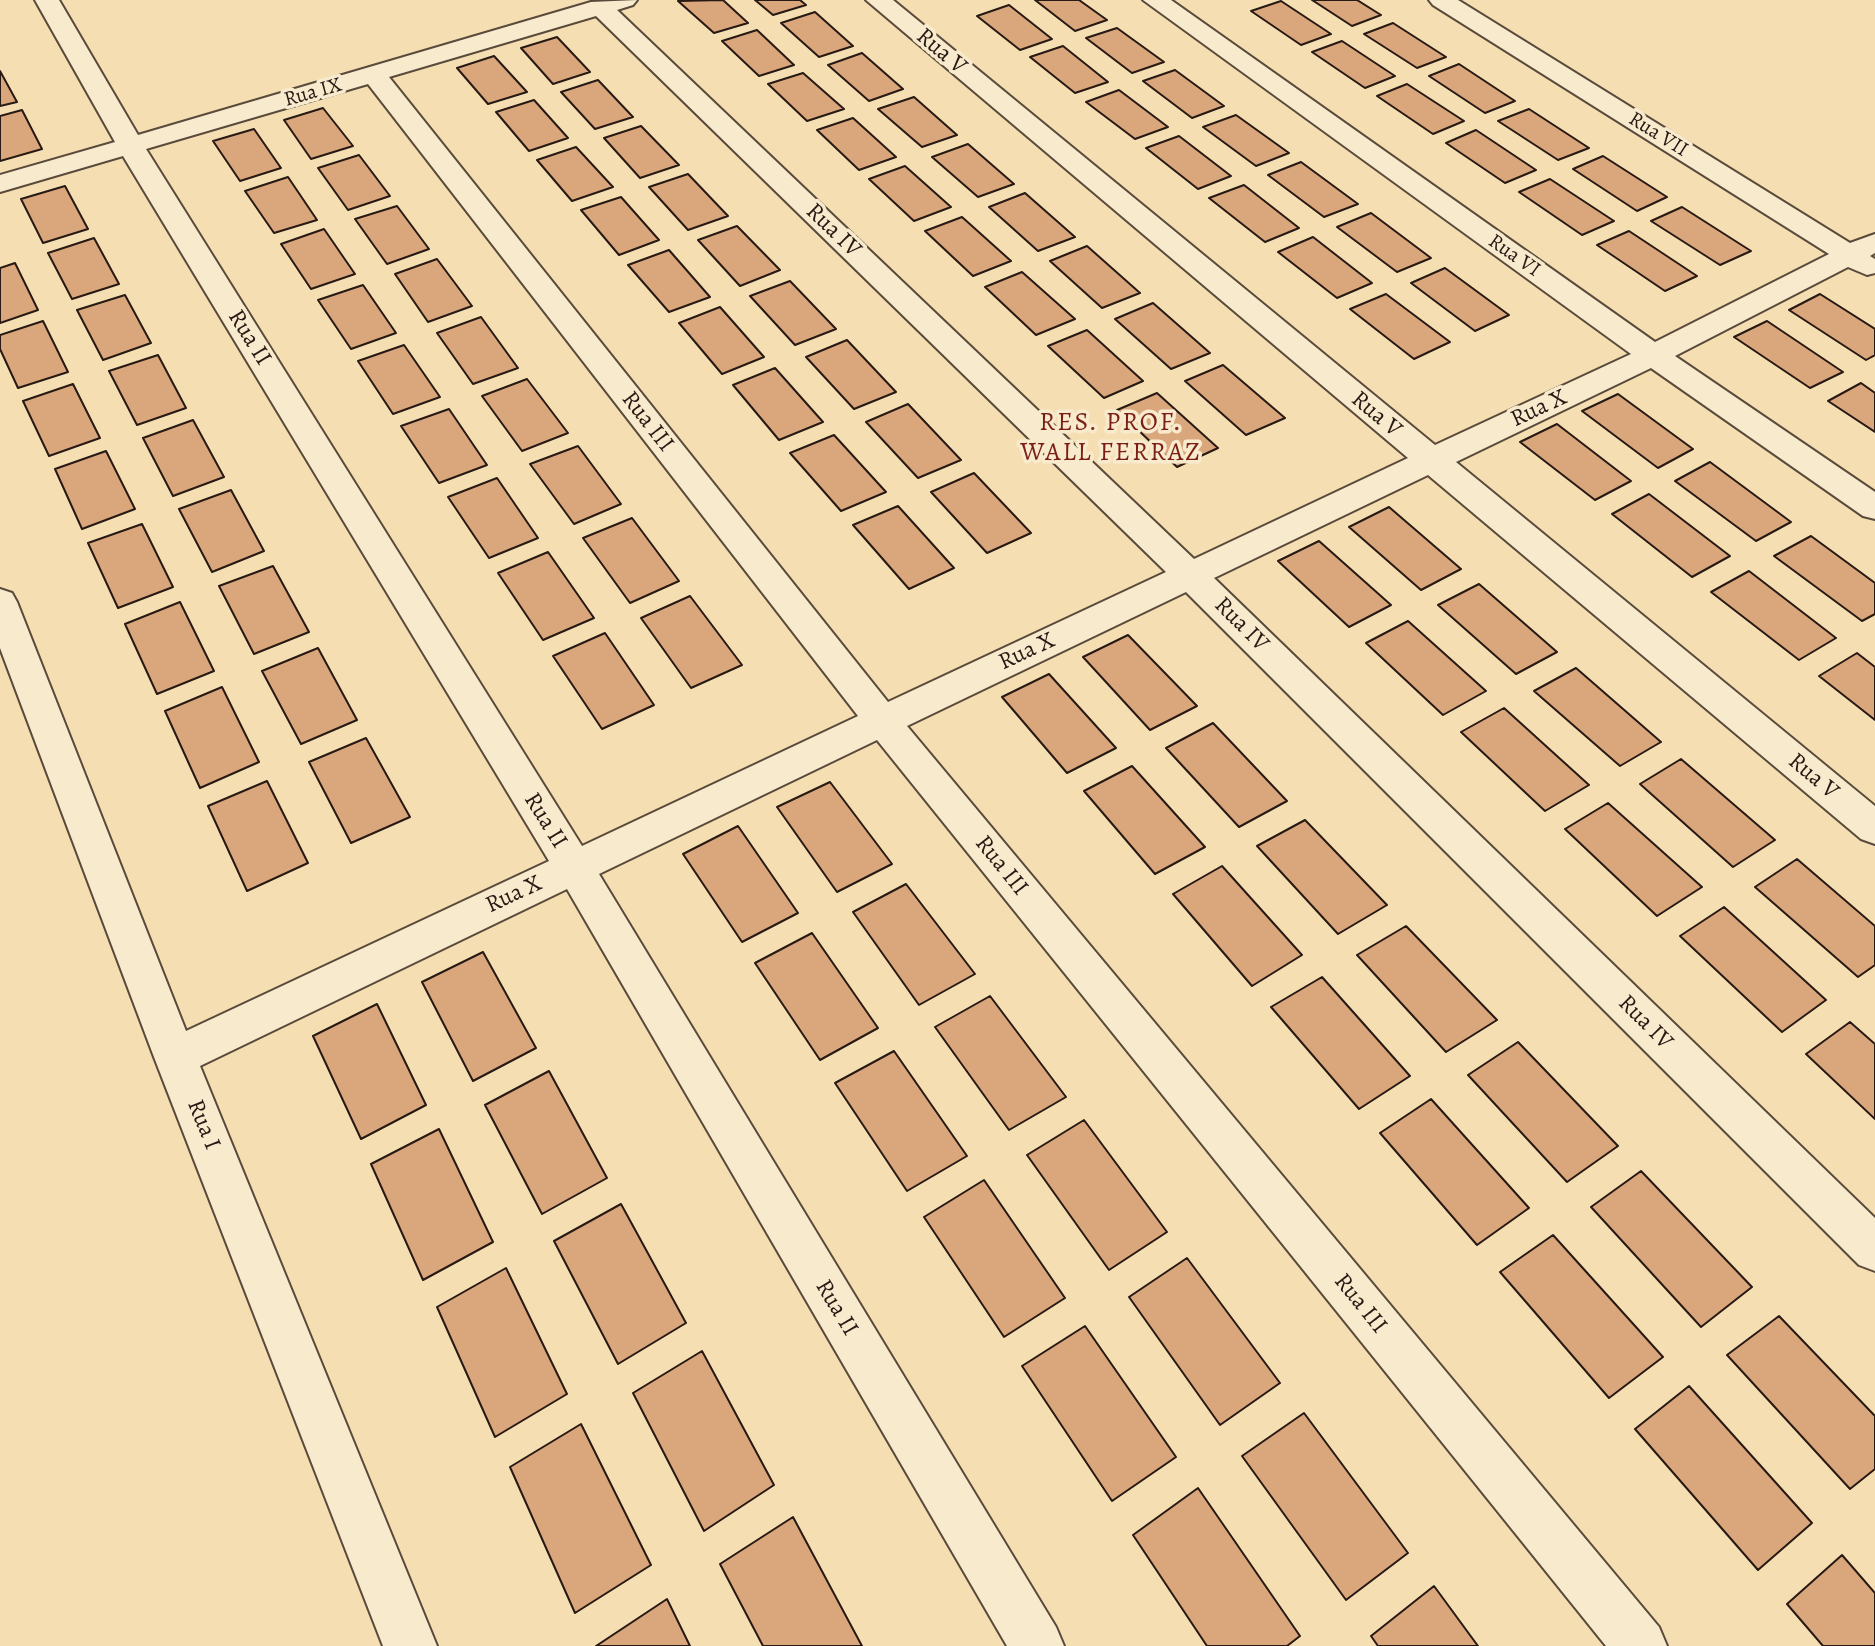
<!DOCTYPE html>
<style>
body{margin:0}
canvas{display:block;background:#f5dfb2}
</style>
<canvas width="1875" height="1646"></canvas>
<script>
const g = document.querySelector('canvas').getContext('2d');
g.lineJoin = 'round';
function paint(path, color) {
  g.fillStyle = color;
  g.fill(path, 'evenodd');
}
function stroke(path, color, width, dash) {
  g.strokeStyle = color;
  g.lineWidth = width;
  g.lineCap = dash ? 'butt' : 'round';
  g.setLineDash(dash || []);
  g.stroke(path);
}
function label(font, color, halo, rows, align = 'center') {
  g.font = font + ' Alegreya,serif';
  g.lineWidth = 7;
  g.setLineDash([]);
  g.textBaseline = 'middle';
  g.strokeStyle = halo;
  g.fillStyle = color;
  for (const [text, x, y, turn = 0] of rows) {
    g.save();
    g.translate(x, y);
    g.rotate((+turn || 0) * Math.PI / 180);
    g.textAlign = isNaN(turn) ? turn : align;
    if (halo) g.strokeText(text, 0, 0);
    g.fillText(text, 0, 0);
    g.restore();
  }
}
const building = new Path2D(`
 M 723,0 L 748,23 L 714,33 L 678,1 Z
 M 755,0 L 800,0 L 806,5 L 773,15 Z
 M 1035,0 L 1079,0 L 1107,20 L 1075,31 Z
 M 1312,0 L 1357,0 L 1381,15 L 1352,26 Z
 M 1281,1 L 1331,34 L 1301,45 L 1251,11 Z
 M 1009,5 L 1052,39 L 1020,50 L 977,16 Z
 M 815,12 L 853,46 L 819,57 L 781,23 Z
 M 1393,23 L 1446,57 L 1417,68 L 1364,34 Z
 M 1117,28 L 1164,62 L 1132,73 L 1086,38 Z
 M 757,30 L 794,65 L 759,76 L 722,41 Z
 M 557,37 L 590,72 L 553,84 L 521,48 Z
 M 1342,41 L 1395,76 L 1365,88 L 1312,52 Z
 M 1063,46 L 1108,82 L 1075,93 L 1030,57 Z
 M 862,53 L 903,89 L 869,101 L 828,65 Z
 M 494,56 L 527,92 L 488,104 L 457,68 Z
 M 1459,64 L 1515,101 L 1485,113 L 1429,76 Z
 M 1175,70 L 1224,106 L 1192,118 L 1143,81 Z
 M 0,71 L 17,102 L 0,106 Z
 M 803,73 L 844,109 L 807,121 L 768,84 Z
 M 598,80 L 633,117 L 595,129 L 561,92 Z
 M 1407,84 L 1464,121 L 1433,134 L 1377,96 Z
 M 1119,90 L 1168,127 L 1135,139 L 1086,102 Z
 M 914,97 L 957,135 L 922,147 L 878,109 Z
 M 534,100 L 568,138 L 529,151 L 496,112 Z
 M 323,108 L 353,146 L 311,159 L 284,120 Z
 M 1529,109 L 1589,148 L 1558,160 L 1498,121 Z
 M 22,110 L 42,149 L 0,161 L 0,116 Z
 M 1236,115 L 1289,153 L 1256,166 L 1203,127 Z
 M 853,118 L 896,157 L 859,170 L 817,130 Z
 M 641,126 L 679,165 L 640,178 L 604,138 Z
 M 254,129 L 281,168 L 240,181 L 213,141 Z
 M 1476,130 L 1536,170 L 1505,183 L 1446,143 Z
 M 1179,136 L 1231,176 L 1198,189 L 1146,148 Z
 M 968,144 L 1014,184 L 978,197 L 932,157 Z
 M 576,147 L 613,187 L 572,201 L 537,160 Z
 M 359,155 L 390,196 L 348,210 L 318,168 Z
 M 1603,156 L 1667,197 L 1637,211 L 1573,169 Z
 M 1301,162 L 1358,204 L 1324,217 L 1268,175 Z
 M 905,166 L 951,207 L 914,221 L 869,179 Z
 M 688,174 L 728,216 L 688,230 L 649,187 Z
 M 288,177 L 317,220 L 274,233 L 245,191 Z
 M 1550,179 L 1614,221 L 1582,235 L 1519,192 Z
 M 1244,185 L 1299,228 L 1265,242 L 1209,198 Z
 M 65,186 L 88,229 L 43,243 L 21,199 Z
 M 1025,193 L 1075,237 L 1038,251 L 989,207 Z
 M 621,197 L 659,240 L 619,255 L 581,210 Z
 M 397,206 L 429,249 L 387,264 L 355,219 Z
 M 1682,207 L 1751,251 L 1720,265 L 1651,221 Z
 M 1371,213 L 1431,258 L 1397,272 L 1337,227 Z
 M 962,217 L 1011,261 L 973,276 L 925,231 Z
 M 737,226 L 780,270 L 740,286 L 698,240 Z
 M 324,229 L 355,274 L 311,289 L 281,244 Z
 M 1629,231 L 1697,276 L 1665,291 L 1597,245 Z
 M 1313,237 L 1372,283 L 1337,298 L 1278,252 Z
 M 94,238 L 119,284 L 72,299 L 48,253 Z
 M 1087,246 L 1140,293 L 1102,308 L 1050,261 Z
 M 669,250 L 710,297 L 669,312 L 628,265 Z
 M 437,259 L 472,306 L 428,322 L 395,274 Z
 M 15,263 L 38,310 L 0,323 L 0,268 Z
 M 1445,268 L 1509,315 L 1475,331 L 1411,283 Z
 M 1022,272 L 1075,319 L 1036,335 L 985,287 Z
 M 790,281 L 836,329 L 795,345 L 750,296 Z
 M 363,285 L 396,333 L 351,349 L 318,300 Z
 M 1386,294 L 1450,342 L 1414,359 L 1350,309 Z
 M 1820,294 L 1875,329 L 1875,355 L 1866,360 L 1789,310 Z
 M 125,295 L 151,343 L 103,360 L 77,310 Z
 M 1153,303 L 1210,353 L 1171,369 L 1115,319 Z
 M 720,307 L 764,357 L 722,374 L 679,323 Z
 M 481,317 L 518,368 L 473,384 L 437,333 Z
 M 43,321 L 68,372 L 18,388 L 0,349 L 0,335 Z
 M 1767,321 L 1843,372 L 1810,388 L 1734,337 Z
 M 1087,330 L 1143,381 L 1104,398 L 1048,346 Z
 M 847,340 L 896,392 L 854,409 L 806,357 Z
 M 404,345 L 440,397 L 393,414 L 358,361 Z
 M 158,355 L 186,408 L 137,425 L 109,371 Z
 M 1223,365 L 1285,418 L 1246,435 L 1185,381 Z
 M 775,368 L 823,422 L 779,440 L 733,385 Z
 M 527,379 L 568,433 L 522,451 L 482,396 Z
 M 1861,383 L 1875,393 L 1875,432 L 1828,401 Z
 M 73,384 L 100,438 L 49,456 L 23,401 Z
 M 1157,393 L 1218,448 L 1177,467 L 1117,410 Z
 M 1618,394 L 1693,449 L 1658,468 L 1582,411 Z
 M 908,404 L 961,460 L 918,478 L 866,422 Z
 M 449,409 L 487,465 L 439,483 L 401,426 Z
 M 193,420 L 224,477 L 173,496 L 143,438 Z
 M 1557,424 L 1631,481 L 1595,500 L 1520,442 Z
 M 834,435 L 886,492 L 841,511 L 790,453 Z
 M 578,446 L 621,504 L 574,524 L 530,464 Z
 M 106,451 L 135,509 L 82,529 L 55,469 Z
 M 1710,462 L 1791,522 L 1756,541 L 1675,481 Z
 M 974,473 L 1031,533 L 987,553 L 931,492 Z
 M 497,478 L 538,538 L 489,558 L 448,497 Z
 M 231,490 L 264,551 L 212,572 L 179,509 Z
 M 1649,494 L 1730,556 L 1692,577 L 1612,514 Z
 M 898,506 L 954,568 L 909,589 L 853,525 Z
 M 1389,507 L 1461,569 L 1421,590 L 1349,527 Z
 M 632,518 L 679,581 L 630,603 L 583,538 Z
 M 142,524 L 173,587 L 118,608 L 88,543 Z
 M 1811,536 L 1875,583 L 1875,614 L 1862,621 L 1774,556 Z
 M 1319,541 L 1391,605 L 1349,627 L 1278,561 Z
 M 548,552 L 594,618 L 543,640 L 498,573 Z
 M 273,566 L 309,632 L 254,654 L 219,586 Z
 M 1749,571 L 1836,638 L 1799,660 L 1711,592 Z
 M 1479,584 L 1557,652 L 1516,674 L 1438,605 Z
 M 690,596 L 742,665 L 691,688 L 641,618 Z
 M 180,602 L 214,671 L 157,694 L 125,624 Z
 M 1408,621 L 1486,691 L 1443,715 L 1366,643 Z
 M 605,633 L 654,705 L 602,729 L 553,656 Z
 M 1128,635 L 1197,706 L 1150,730 L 1083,657 Z
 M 318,648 L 357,720 L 301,744 L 262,671 Z
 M 1857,653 L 1875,667 L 1875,720 L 1819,676 Z
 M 1576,668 L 1661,742 L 1620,766 L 1534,691 Z
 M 1049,674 L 1116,748 L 1067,773 L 1002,697 Z
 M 222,687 L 259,762 L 200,788 L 165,711 Z
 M 1504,708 L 1589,785 L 1545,811 L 1461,732 Z
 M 1213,723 L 1287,801 L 1239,827 L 1166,748 Z
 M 366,738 L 410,817 L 351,843 L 309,762 Z
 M 1681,759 L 1775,840 L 1733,867 L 1640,784 Z
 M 1132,766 L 1205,847 L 1155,874 L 1084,791 Z
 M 267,781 L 308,863 L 247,891 L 208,806 Z
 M 830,782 L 892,864 L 837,892 L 777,807 Z
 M 1608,803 L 1702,887 L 1657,916 L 1565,829 Z
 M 1305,820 L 1387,905 L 1338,934 L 1257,846 Z
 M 738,826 L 798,913 L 742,942 L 683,854 Z
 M 1797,859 L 1875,926 L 1875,965 L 1858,977 L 1755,887 Z
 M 1222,866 L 1302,955 L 1252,986 L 1173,894 Z
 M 906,884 L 975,974 L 919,1005 L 853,912 Z
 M 1724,907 L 1826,1000 L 1782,1032 L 1680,936 Z
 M 1406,926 L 1497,1020 L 1446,1052 L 1357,955 Z
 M 812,933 L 878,1028 L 820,1060 L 755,963 Z
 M 483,952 L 536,1048 L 473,1081 L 422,982 Z
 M 1322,977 L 1410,1076 L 1359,1109 L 1271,1007 Z
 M 990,996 L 1066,1097 L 1009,1130 L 935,1027 Z
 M 377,1004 L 426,1105 L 361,1139 L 313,1036 Z
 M 1850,1022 L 1875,1044 L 1875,1119 L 1806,1054 Z
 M 1518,1042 L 1618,1146 L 1567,1182 L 1468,1075 Z
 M 894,1051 L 967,1156 L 907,1191 L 835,1083 Z
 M 549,1071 L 607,1178 L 542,1214 L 485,1105 Z
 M 1431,1099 L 1529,1208 L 1477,1245 L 1380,1133 Z
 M 1084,1120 L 1167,1232 L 1109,1270 L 1027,1155 Z
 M 439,1129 L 493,1242 L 423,1280 L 371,1164 Z
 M 1641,1171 L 1752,1287 L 1701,1327 L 1591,1207 Z
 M 984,1180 L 1065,1298 L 1004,1337 L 924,1217 Z
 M 621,1204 L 686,1323 L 618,1364 L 554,1241 Z
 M 1553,1235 L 1663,1357 L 1609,1398 L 1500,1272 Z
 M 1187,1258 L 1280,1383 L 1220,1425 L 1129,1297 Z
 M 506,1268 L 567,1394 L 495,1437 L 437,1307 Z
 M 1779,1316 L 1875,1416 L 1875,1469 L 1850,1489 L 1727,1355 Z
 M 1085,1326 L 1176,1457 L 1112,1501 L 1022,1366 Z
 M 702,1351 L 774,1485 L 704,1531 L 633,1393 Z
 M 1689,1386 L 1812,1523 L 1758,1570 L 1635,1429 Z
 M 1304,1413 L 1408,1553 L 1346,1600 L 1242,1456 Z
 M 581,1424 L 651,1565 L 575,1613 L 510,1467 Z
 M 1198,1488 L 1300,1636 L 1287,1646 L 1207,1646 L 1133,1535 Z
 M 793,1517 L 862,1646 L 763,1646 L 720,1564 Z
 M 1842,1555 L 1875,1593 L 1875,1646 L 1823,1646 L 1787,1604 Z
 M 1434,1586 L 1478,1646 L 1378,1646 L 1371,1636 Z
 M 667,1599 L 690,1646 L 596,1646 Z`);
const street = new Path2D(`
 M 35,0 L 59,0 L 138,135 L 591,2 L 637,0 L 633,5 L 617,10 L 1194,559 L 1408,458 L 866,0 L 893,0 L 1435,445 L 1631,354 L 1143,0 L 1171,0 L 1655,342 L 1829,254 L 1433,5 L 1429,0 L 1458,0 L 1850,243 L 1875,234 L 1875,253 L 1870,256 L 1875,259 L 1875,273 L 1867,275 L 1848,267 L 1675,356 L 1875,492 L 1875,519 L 1863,516 L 1651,368 L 1456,462 L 1875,806 L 1875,844 L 1861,839 L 1428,475 L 1214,578 L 1875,1218 L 1875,1271 L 1859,1265 L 1186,592 L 907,726 L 1659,1627 L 1667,1646 L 1606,1646 L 877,740 L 599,874 L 1056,1627 L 1064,1646 L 1007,1646 L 567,889 L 200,1066 L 437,1646 L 383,1646 L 154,1057 L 0,648 L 0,589 L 12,593 L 17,602 L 186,1031 L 549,861 L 123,156 L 0,192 L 0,175 L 115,142 ZM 596,16 L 1166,572 L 888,702 L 389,77 ZM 368,84 L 858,716 L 582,846 L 146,149 Z`);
const farStreetnames = [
 ["Rua IX",313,93,-16],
 ["Rua VII",1658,135,32],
 ["Rua VI",1514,256,35]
];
const streetNames = [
 ["Rua V",941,52,40],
 ["Rua IV",833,231,44],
 ["Rua II",249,338,58],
 ["Rua X",1539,409,-25],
 ["Rua V",1376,415,40],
 ["Rua III",647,422,52],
 ["Rua IV",1241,625,45],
 ["Rua X",1027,652,-25],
 ["Rua V",1813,777,40],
 ["Rua II",545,821,58],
 ["Rua III",1001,866,51],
 ["Rua X",514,895,-25],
 ["Rua IV",1645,1023,45],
 ["Rua I",203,1125,68],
 ["Rua III",1360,1304,51],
 ["Rua II",836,1308,59]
];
const neighbourhoodNames = [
 ["RES. PROF.",1111,424],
 ["WALL FERRAZ",1111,454]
];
paint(building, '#daa67b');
stroke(building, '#271913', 2);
stroke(street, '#5a4a3b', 4);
paint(street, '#f8eacd');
label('21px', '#271913', '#f8eacd', farStreetnames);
label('24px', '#271913', '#f8eacd', streetNames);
g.letterSpacing = '2px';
label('26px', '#7a1f14', '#f8eacd', neighbourhoodNames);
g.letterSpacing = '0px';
</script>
